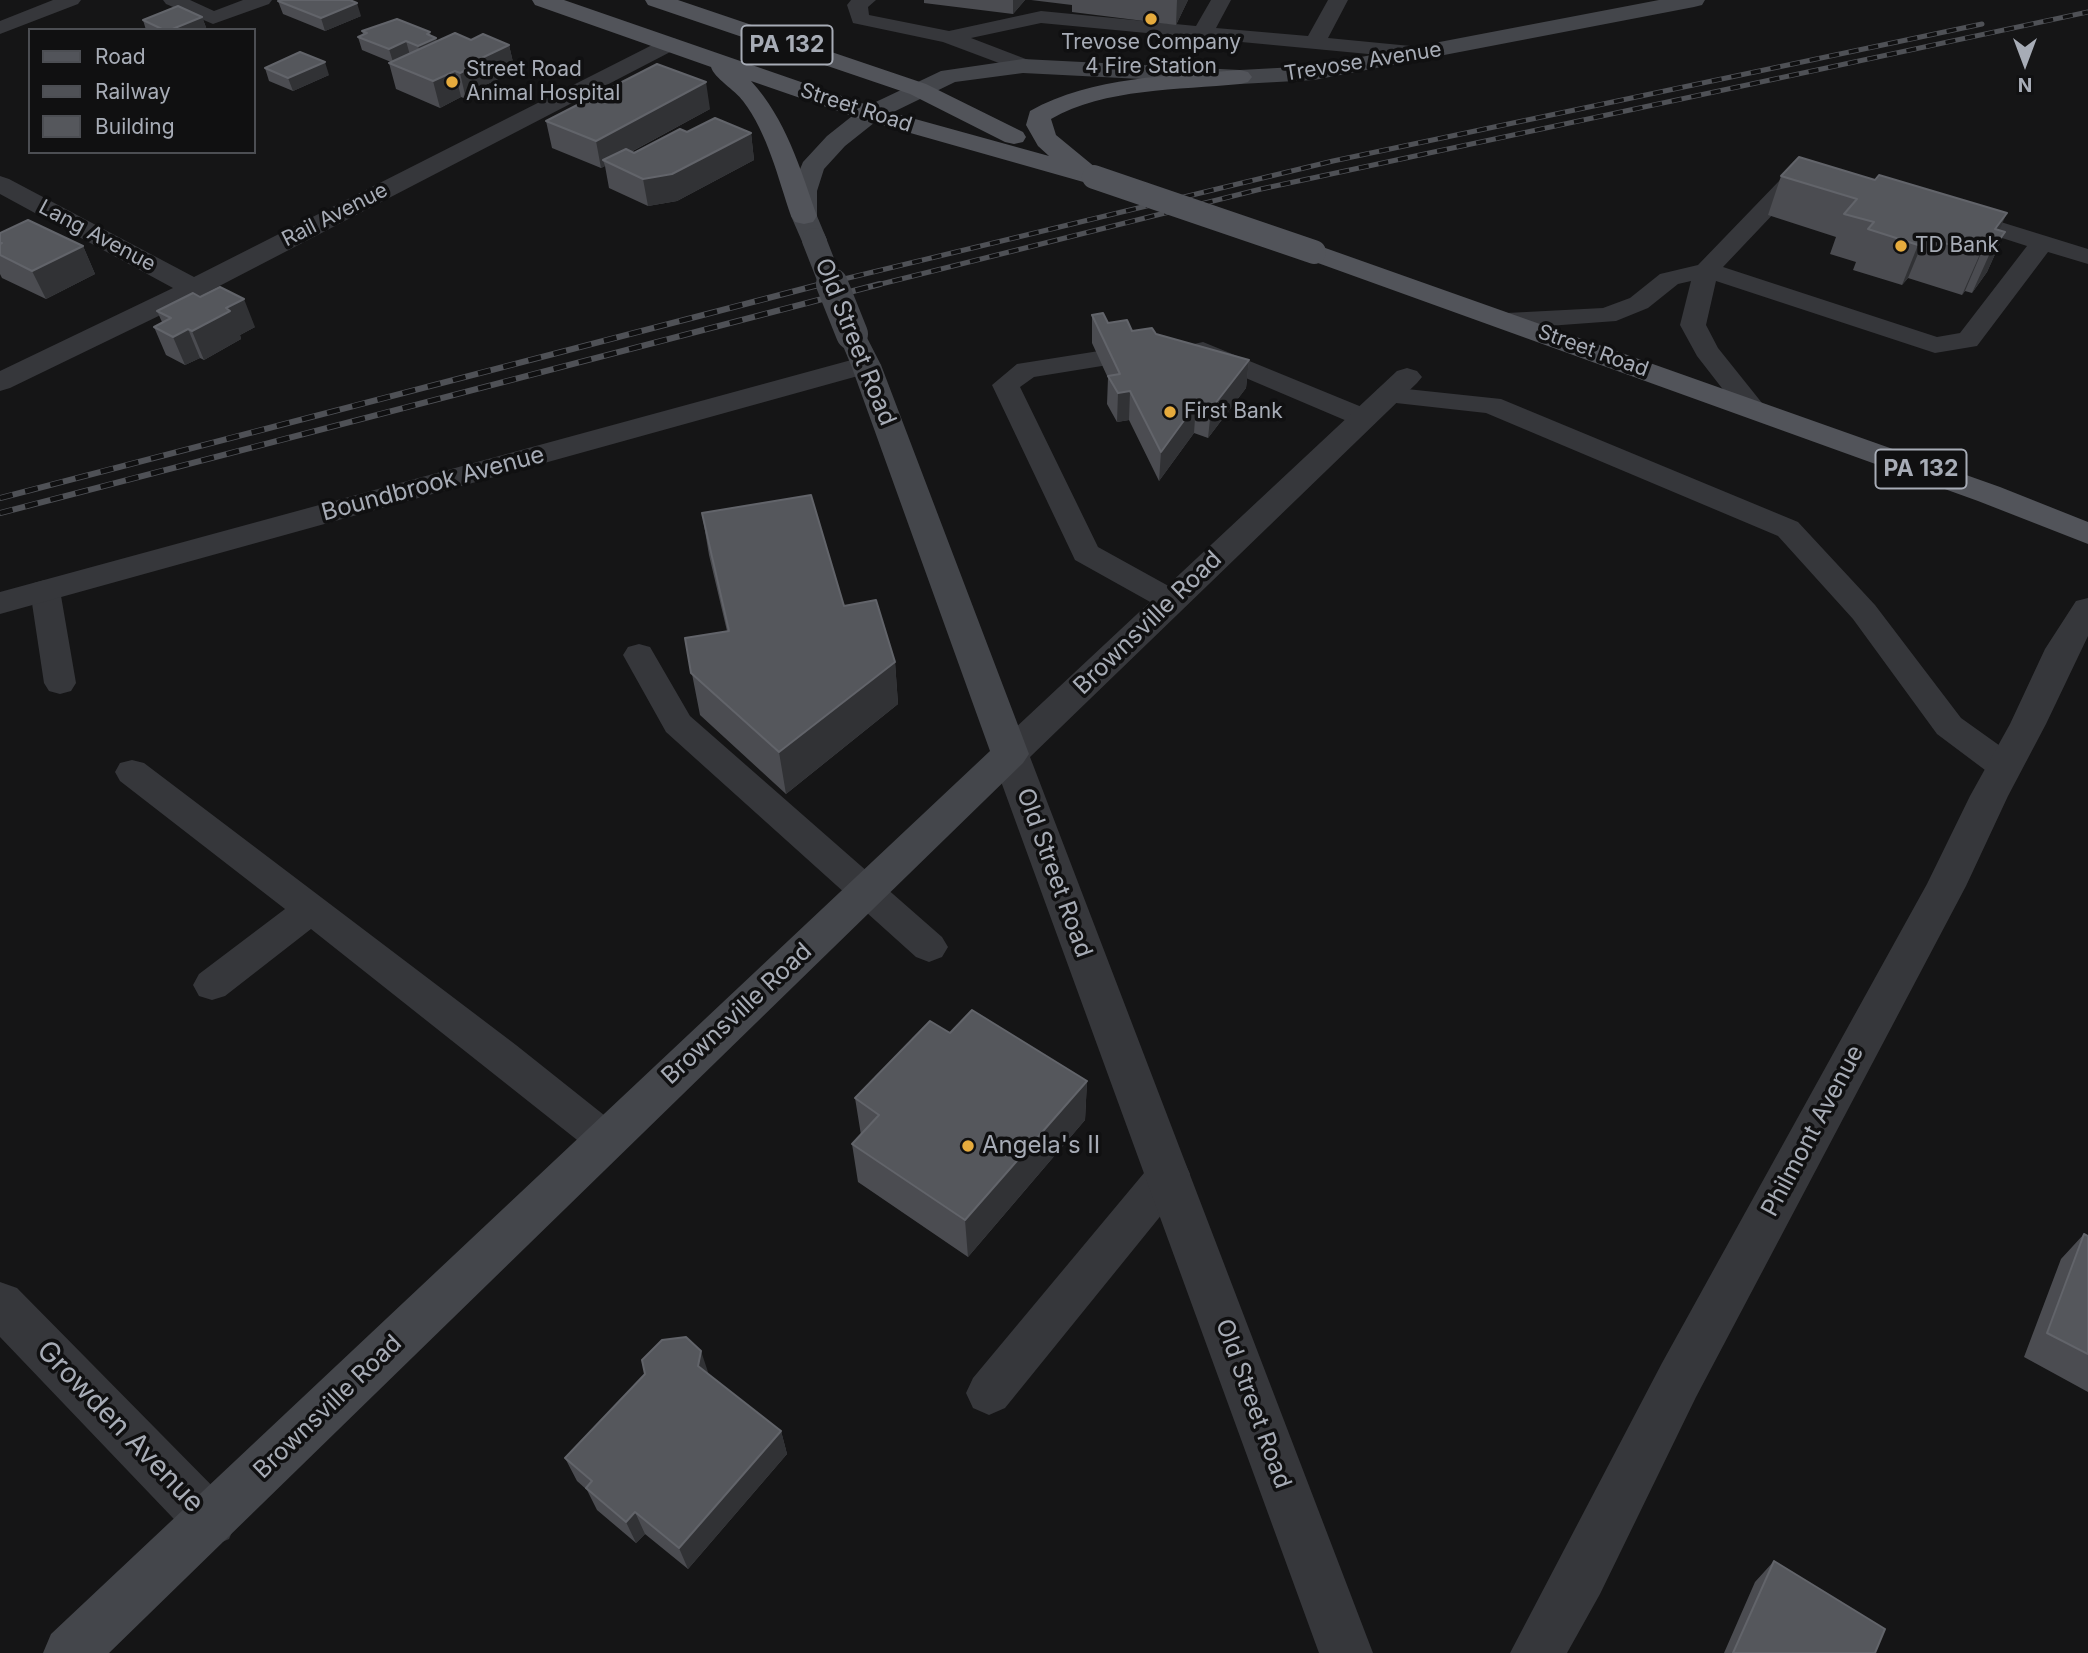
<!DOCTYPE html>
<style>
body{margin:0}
#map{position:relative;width:2088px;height:1653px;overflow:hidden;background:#151516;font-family:Inter,sans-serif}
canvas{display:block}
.legend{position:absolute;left:28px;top:28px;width:228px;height:126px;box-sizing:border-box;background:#101011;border:2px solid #4c4e53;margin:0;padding:9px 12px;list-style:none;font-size:21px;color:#a7acb6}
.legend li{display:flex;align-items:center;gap:14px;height:35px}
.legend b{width:35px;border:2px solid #4c4e53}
.north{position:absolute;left:1990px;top:28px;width:70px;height:70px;-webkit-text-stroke:5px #101011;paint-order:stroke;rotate:180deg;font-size:19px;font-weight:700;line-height:28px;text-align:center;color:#a7acb6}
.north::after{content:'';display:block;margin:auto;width:24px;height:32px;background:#a7acb6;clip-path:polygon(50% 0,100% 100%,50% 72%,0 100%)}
</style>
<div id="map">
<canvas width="2088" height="1653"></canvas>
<ul class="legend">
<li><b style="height:9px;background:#52545a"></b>Road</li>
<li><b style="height:9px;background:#4f5156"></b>Railway</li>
<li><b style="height:19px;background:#55575c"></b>Building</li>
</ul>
<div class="north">N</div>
</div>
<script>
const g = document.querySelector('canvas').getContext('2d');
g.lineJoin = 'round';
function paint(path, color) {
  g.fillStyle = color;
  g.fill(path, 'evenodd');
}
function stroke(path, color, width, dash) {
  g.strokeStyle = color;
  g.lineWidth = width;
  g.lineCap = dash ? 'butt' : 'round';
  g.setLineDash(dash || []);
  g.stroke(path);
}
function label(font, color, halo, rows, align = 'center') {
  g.font = font + ' Inter,sans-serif';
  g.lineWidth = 7;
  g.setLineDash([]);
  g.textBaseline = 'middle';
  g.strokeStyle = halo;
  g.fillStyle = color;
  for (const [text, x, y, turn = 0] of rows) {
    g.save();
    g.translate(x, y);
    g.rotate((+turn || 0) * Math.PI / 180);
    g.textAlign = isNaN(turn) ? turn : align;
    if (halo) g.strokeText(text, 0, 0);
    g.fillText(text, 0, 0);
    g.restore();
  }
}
const lane = new Path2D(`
 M 53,0 L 81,0 L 78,4 L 0,34 L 0,21 Z
 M 163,0 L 190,0 L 214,11 L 243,0 L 272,0 L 269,4 L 213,24 L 166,4 Z
 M 851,0 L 876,0 L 868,7 L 869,15 L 949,31 L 1041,11 L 1196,26 L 1211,0 L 1231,0 L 1216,28 L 1308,36 L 1328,0 L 1348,0 L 1328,38 L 1421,47 L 1428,49 L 1432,53 L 1428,57 L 1421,59 L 1041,23 L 971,38 L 1031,61 L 1034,66 L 1031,71 L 1023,72 L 943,42 L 853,23 L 847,5 Z
 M 1812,171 L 1820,173 L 1824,178 L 1820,183 L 1796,190 L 1723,267 L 1937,337 L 1960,333 L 2027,246 L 1946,220 L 1942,215 L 1946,210 L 1954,208 L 1962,210 L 2088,249 L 2088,264 L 2048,252 L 1977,346 L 1935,353 L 1716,281 L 1706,325 L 1718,348 L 1766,408 L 1762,414 L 1752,416 L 1742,414 L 1697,356 L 1680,325 L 1691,281 L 1678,284 L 1648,308 L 1616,321 L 1507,329 L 1498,326 L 1494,321 L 1498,316 L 1507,313 L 1603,308 L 1630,298 L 1660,274 L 1698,265 L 1780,180 Z
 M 1203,342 L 1374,412 L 1378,418 L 1374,424 L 1364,426 L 1354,424 L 1194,356 L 1190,350 L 1194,344 Z
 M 1099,351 L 1108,353 L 1112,359 L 1108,365 L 1034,377 L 1020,387 L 1098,547 L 1183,594 L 1187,601 L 1183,608 L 1172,611 L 1161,608 L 1075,560 L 992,385 L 1017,364 Z
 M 1388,387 L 1501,399 L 1798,522 L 1875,605 L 1961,718 L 2017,758 L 2022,767 L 2017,776 L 2005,779 L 1993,776 L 1937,734 L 1853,619 L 1778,536 L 1486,413 L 1378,401 L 1374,395 L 1378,389 Z
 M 45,580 L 56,583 L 60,590 L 76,683 L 71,691 L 60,694 L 49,691 L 44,683 L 30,590 L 34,583 Z
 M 639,644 L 650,647 L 690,716 L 942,937 L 948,947 L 942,957 L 929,962 L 916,957 L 666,732 L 623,655 L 628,647 Z
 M 132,760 L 144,763 L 516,1045 L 619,1127 L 625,1139 L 619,1151 L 605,1157 L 591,1151 L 311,929 L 225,996 L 212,1000 L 199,996 L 193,985 L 199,974 L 285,909 L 120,781 L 115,772 L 120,763 Z
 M 1169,1156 L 1184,1161 L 1190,1174 L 1184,1187 L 1005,1408 L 989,1415 L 973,1408 L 966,1393 L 973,1378 L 1154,1161 Z`);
const street = new Path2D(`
 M 668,37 L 676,39 L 680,44 L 676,49 L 204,294 L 10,388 L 0,391 L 0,371 L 173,288 L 0,194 L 0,176 L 9,179 L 194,277 Z
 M 866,356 L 876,359 L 881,365 L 876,371 L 0,614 L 0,592 Z
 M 1407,368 L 1417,371 L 1422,377 L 1417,383 L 1030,757 L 1373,1653 L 1319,1653 L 991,754 L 997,745 L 1397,371 Z
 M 2088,598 L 2088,636 L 2046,724 L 2008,796 L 1966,886 L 1696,1397 L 1600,1594 L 1567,1653 L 1510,1653 L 1662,1363 L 1927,884 L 1970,796 L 2010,724 L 2045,649 L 2076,601 Z
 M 0,1282 L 17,1288 L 229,1503 L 237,1521 L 229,1539 L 211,1547 L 193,1539 L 0,1337 Z`);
const secondary = new Path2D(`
 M 1659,0 L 1705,0 L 1702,5 L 1694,7 L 1314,80 L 1240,84 L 1023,73 L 955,82 L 879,119 L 845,146 L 824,169 L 817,191 L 817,216 L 827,240 L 824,246 L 814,248 L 804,246 L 791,216 L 791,191 L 803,162 L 827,136 L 861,109 L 941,71 L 1023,59 L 1240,70 L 1314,66 Z
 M 852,325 L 862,328 L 881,365 L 1029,754 L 1023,763 L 109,1653 L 43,1653 L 51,1634 L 990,751 L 851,365 L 838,334 L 842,328 Z`);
const primary = new Path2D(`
 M 532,0 L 564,0 L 879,109 L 1049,156 L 1038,146 L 1026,125 L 1030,111 C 1092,76 1171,76 1240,70 L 1248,72 L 1252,77 L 1248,82 L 1240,84 C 1179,90 1105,88 1051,119 L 1056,135 L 1107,177 L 1103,182 L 1094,185 L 861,119 L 751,81 C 786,119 800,168 817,216 L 813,222 L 804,224 L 795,222 L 791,216 C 778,178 768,134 743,101 C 735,90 714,78 711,67 L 535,5 Z
 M 645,0 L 678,0 L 926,84 L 1023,132 L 1026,137 L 1023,142 L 1014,144 L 1005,142 L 910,94 L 648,5 Z
 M 1314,244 L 2000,487 L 2088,522 L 2088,544 L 1978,501 L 1304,258 L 1300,252 L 1304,246 Z`);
const railFar1 = new Path2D(`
 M 815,286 L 1333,161 L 1982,24
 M 873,286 L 1261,189 L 2088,12`);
const rail = new Path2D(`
 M 0,498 L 822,284
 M 0,513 L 880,284`);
const secondaryBridgeFar1 = new Path2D(`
 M 814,240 L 832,286`);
const secondaryBridge = new Path2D(`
 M 832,284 L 852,334`);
const primaryBridge = new Path2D(`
 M 1094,177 L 1314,252`);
const wall = new Path2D(`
 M 924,0 L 1025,0 L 1013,14 L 924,3 Z
 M 1031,0 L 1188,0 L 1176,25 L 1072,12 L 1072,5 Z
 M 278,1 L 361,16 L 325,31 L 283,14 Z
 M 202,17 L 207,30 L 146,30 L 143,20 Z
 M 362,31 L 430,35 L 437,41 L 471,40 L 509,45 L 515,71 L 477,89 L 478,94 L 466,99 L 461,97 L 440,108 L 396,89 L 389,63 L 391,62 L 362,50 L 358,37 L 363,34 Z
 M 265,68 L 329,75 L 293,91 L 269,81 Z
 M 710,109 L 631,152 L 634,153 L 687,132 L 751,133 L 754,160 L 677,201 L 648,206 L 609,188 L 605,166 L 601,168 L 552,148 L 546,121 Z
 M 1781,176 L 1999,230 L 2005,232 L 1987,272 L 1972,293 L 1965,291 L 1962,295 L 1908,278 L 1902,285 L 1853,270 L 1856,262 L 1830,254 L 1836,237 L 1768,215 Z
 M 0,233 L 83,246 L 95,274 L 46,299 L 2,278 L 0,274 Z
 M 157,311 L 255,327 L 240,335 L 241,339 L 204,360 L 200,358 L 185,365 L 166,355 L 154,327 L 162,322 Z
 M 1092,315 L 1108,323 L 1132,331 L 1156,334 L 1249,360 L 1246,388 L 1208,438 L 1194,433 L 1159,481 L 1129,420 L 1117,422 L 1107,404 L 1108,378 L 1092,343 Z
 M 702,513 L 844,606 L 895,662 L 898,704 L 786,794 L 700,715 L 685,638 L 727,631 L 709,555 Z
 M 950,1033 L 1087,1081 L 1085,1120 L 968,1257 L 858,1182 L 852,1144 L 861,1135 L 855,1098 Z
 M 2084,1234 L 2088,1236 L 2088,1392 L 2024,1357 L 2061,1259 Z
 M 709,1375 L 781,1431 L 787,1454 L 688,1569 L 645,1534 L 636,1543 L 597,1510 L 587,1490 L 577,1481 L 565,1458 Z
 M 1774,1561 L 1875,1653 L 1724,1653 L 1755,1582 Z`);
const shadedWall = new Path2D(`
 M 1013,0 L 1025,0 L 1013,14 Z
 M 1177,0 L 1188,0 L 1176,25 Z
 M 357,3 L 361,16 L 325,31 L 321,18 Z
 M 202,17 L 207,30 L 170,30 Z
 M 430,32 L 432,40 L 436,38 L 440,51 L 422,59 L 418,46 L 427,34 Z
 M 406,41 L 410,55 L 393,62 L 389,49 Z
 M 509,45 L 515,71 L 477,89 L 478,94 L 466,99 L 460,73 L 467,65 Z
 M 325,62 L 329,75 L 293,91 L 288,78 Z
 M 455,71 L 461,97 L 440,108 L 433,81 Z
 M 706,82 L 710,109 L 610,163 L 603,160 L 605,166 L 601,168 L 596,141 Z
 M 751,133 L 754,160 L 677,201 L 648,206 L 643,179 Z
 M 2007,213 L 1989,253 L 1995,229 Z
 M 2005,232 L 1987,272 L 1972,293 L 1990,253 Z
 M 1925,237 L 1908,278 L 1902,285 L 1918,245 Z
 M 83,246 L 95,274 L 46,299 L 32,271 Z
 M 1982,251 L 1965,291 L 1962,295 L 1980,254 Z
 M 244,299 L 255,327 L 240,335 L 241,339 L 204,360 L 192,331 L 226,308 Z
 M 188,329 L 200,358 L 185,365 L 173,337 Z
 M 1249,360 L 1246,388 L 1208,438 L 1211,409 Z
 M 1130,391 L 1129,420 L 1117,422 L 1118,393 Z
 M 1196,404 L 1194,433 L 1159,481 L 1161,452 Z
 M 895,662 L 898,704 L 786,794 L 779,752 Z
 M 1087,1081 L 1085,1120 L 968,1257 L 965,1220 Z
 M 701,1351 L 709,1375 L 698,1366 Z
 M 781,1431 L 787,1454 L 688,1569 L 679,1548 Z
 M 635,1512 L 645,1534 L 636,1543 L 626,1522 Z`);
const building = new Path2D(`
 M 281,0 L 350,0 L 357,3 L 321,18 L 278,1 Z
 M 178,6 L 202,17 L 170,30 L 164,30 L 143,20 Z
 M 397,19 L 430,32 L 427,34 L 436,38 L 418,46 L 406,41 L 389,49 L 358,37 L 367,33 L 362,31 Z
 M 455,33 L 471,40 L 483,34 L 509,45 L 467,65 L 472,67 L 460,73 L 455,71 L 433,81 L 389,63 Z
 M 300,52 L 325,62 L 288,78 L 265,68 Z
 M 657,64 L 706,82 L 596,141 L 546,121 Z
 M 715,118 L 751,133 L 672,174 L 643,179 L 603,160 L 626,149 L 634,153 L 680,129 L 687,132 Z
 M 1799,157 L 1875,180 L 1879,175 L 2007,213 L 1995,229 L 2005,232 L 1990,253 L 1982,251 L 1980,254 L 1925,237 L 1918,245 L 1868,229 L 1874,222 L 1844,214 L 1857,199 L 1781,176 Z
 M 28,220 L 83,246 L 32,271 L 0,255 L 0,244 L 2,243 L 0,243 L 0,233 Z
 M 220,287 L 244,299 L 226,308 L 230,311 L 192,331 L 188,329 L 173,337 L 154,327 L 171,318 L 157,311 L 193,293 L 200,297 Z
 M 1103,313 L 1108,323 L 1127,320 L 1132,331 L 1152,328 L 1156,334 L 1249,360 L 1211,409 L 1196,404 L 1161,452 L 1130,391 L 1118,393 L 1108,376 L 1120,374 L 1092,315 Z
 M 811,495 L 844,606 L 876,600 L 895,662 L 779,752 L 691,673 L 685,638 L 729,631 L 702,513 Z
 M 972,1010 L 1087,1081 L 965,1220 L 852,1144 L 879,1115 L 855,1098 L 930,1021 L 950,1033 Z
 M 2084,1234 L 2088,1236 L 2088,1354 L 2047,1333 Z
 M 686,1337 L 701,1351 L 698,1366 L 781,1431 L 679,1548 L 635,1512 L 626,1522 L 586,1488 L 592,1481 L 565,1458 L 645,1374 L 642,1360 L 662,1340 Z
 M 1774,1561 L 1885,1629 L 1875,1653 L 1733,1653 Z`);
const markers = [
 [1151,19,7,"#e6ab3d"],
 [452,82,7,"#e6ab3d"],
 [1901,246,7,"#e6ab3d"],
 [1170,412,7,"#e6ab3d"],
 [968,1146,7,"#e6ab3d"]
];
const farPoinames = [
 ["Trevose Company",1151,43,"center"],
 ["4 Fire Station",1151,67,"center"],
 ["Street Road",466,70],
 ["Animal Hospital",466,94],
 ["TD Bank",1915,246],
 ["First Bank",1184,412]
];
const farStreetnames = [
 ["Trevose Avenue",1363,62,-9],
 ["Street Road",856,108,18],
 ["Rail Avenue",335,215,-27],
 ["Lang Avenue",97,236,28],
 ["Street Road",1593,351,20]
];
const shields = [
 [787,45,91],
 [1921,469,91]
];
const shieldNames = [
 ["PA 132",787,45],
 ["PA 132",1921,469]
];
const streetNames = [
 ["Old Street Road",855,342,68],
 ["Boundbrook Avenue",433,484,-15],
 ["Brownsville Road",1148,623,-44],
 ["Old Street Road",1054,873,70],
 ["Brownsville Road",737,1014,-43],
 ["Philmont Avenue",1813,1131,-62],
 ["Old Street Road",1253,1404,70],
 ["Brownsville Road",328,1407,-44]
];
const poiNames = [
 ["Angela's II",982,1146]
];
const nearStreetnames = [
 ["Growden Avenue",120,1427,46]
];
paint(lane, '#36373b');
paint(street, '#36373b');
paint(secondary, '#44464b');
paint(primary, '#52545a');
stroke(railFar1, '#4f5156', 5);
stroke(rail, '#4f5156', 6);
stroke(railFar1, '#101011', 3.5, [10]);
stroke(rail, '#101011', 4.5, [13]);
stroke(secondaryBridgeFar1, '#44464b', 24);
stroke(secondaryBridge, '#44464b', 32);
stroke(primaryBridge, '#52545a', 24);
paint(wall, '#4b4c51');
paint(shadedWall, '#313235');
paint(building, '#55575c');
stroke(building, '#62646a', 2);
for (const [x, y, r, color] of markers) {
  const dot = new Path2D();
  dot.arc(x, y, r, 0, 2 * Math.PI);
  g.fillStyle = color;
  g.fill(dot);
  stroke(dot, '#101011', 2.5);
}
label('21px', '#a7acb6', '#101011', farPoinames, 'left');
label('21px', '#a7acb6', '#101011', farStreetnames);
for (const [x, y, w] of shields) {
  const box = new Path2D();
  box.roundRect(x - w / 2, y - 19.5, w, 39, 5);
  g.fillStyle = '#101011';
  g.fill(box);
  stroke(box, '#a7acb6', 2);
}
label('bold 23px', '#a7acb6', null, shieldNames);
label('24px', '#a7acb6', '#101011', streetNames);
label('24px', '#a7acb6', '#101011', poiNames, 'left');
label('28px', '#a7acb6', '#101011', nearStreetnames);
</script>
